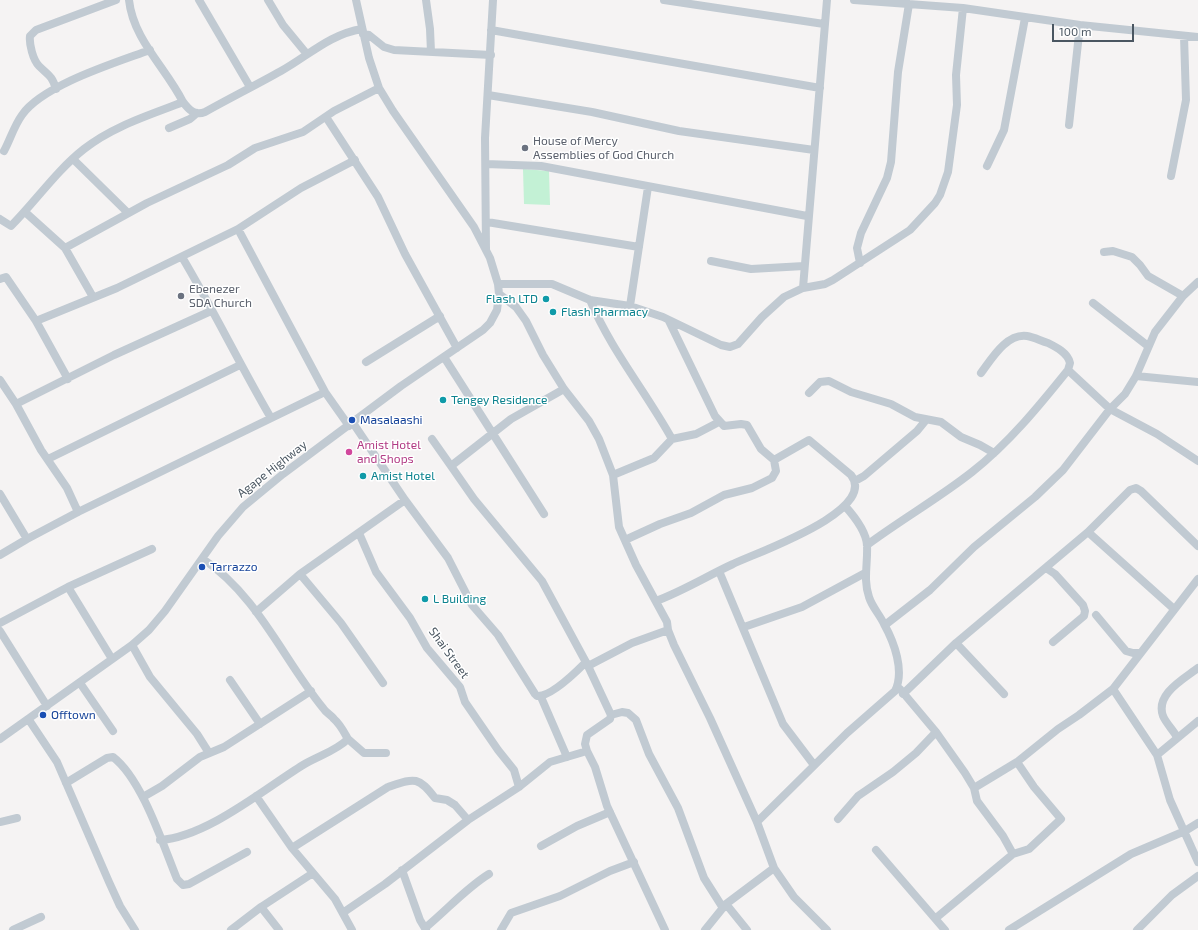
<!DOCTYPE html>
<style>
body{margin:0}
#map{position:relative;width:1198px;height:930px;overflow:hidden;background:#f5f3f3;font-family:"Exo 2",sans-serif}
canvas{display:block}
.scale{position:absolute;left:1052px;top:24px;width:82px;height:18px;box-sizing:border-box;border:2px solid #4a5661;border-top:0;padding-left:5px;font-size:12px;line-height:14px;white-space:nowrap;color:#4a5661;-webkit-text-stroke:3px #fff;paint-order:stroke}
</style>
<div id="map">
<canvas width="1198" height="930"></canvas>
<div class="scale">100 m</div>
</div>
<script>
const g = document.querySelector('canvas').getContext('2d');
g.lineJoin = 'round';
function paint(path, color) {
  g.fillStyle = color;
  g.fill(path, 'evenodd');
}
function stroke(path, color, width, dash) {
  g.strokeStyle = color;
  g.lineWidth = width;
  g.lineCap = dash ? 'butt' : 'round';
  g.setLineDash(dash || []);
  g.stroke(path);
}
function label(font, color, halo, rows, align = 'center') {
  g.font = font + ' "Exo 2",sans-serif';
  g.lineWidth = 3;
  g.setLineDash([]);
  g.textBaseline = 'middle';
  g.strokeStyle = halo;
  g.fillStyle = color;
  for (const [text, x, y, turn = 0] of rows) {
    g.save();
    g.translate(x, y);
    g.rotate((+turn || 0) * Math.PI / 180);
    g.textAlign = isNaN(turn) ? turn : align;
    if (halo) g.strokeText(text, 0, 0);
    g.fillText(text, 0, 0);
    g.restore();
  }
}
const green = new Path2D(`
 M 523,169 L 549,171 L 550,205 L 524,204 Z`);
const minor = new Path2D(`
 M 129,0 C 133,39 166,68 183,102 C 189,110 195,116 205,112 C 230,98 256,85 281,71 C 308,56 330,34 362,29
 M 199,0 L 250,87
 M 268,0 L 283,25 L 306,53
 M 426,0 L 430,29 L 431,52
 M 664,0 L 824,24
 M 854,0 L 963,8 L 1080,25 L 1198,37
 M 491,30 L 820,88
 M 363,34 L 369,35 L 384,47 L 394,50 L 491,55
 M 56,89 C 52,75 48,75 39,66 C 33,60 29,44 30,36 L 36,30 L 116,0
 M 488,95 L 592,112 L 679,131 L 814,150
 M 326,117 L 378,197 L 405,254 L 457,348
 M 1069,125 L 1080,25
 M 169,128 L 190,119 L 197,113
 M 4,151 C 10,140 14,126 22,115 C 43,85 115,63 150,50
 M 73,159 L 128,213
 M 486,164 L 541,166 L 807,216
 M 987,166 L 1004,130 L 1025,18
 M 1171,176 L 1186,100 L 1184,36
 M 25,212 L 65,248 L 93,297
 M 0,219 L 11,226 C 36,201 56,171 84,149 C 113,126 150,115 183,102
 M 487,222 L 639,247
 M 238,229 L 325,392 L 349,426
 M 65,248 L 147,203 L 228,165 L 255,148 L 303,132 L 334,111 L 379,88
 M 486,250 L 485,138 L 493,0
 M 1104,252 L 1113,251 L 1132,257 L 1140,265 L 1148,276 L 1183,296
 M 182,257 C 213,309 240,365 271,418
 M 711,261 L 751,269 L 804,266
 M 860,263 L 857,248 L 861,233 L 887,178 L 891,162 L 898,72 L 909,4
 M 0,279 L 6,277 L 36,321 L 68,379
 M 498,284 L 552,284 L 590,300 L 630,306 L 663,317 L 721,345 L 730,347 L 738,344 L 762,317 L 784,297 L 803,288 L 825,284 L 833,280 L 910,230 L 935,203 L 940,195 L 948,172 L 957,105 L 956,75 L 963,8
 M 803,288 L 827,0
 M 499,294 L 516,307 L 526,321 L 543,355 L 564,389 L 589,421 L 599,439 L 613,475 L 619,527 L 636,565 L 667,622 L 668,630 L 674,645 L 710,718 L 757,822 L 774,868 L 794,897 L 827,930
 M 590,300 C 611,350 646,392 672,439
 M 1093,303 L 1148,346
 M 630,306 L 648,187
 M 36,321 L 117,288 L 238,229 L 301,188 L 355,160
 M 444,357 L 544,514
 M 366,362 L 440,316
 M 1068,370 L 1110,409 L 1157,434 L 1198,461
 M 1136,376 L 1198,382
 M 0,380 L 16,404 L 41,450 L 67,488 L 78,512
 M 564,389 L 511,419 L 451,466 L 474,499 L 542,581 L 588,666 L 611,715 L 610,719 L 587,735 L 585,744 L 587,751 L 595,767 L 607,806 L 665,930
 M 809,393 L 820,382 L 829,381 L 851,392 L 891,404 L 915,417 L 941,422 L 961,437 L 980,445 L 994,453
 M 16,404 L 114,355 L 211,311
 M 353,423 L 405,500 L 448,558 L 472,605 L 498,635 L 535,694 L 537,696 C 551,697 576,672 585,663
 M 432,439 L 451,466
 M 48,459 L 240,365
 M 613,475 L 654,458 L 672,439 L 696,434 L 719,422
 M 855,481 L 864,476 L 917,431 L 926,420
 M 0,494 L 27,539
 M 1088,532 L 1174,609
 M 359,533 L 376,572 L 410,618 L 427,648 L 460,687 L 465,702 L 498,750 L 514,770 L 519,787
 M 625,540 L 660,524 L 691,513 L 724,495 L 752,488 L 772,478 L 776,471 L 774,460 L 761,449 L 747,425 L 741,424 L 724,426 L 715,416 L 669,321
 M 867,545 C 902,519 939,498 972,472 C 1009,443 1039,406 1068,370 L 1070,363 C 1068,353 1056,347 1048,343 C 1041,341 1034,337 1027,336 C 1006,333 991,360 981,373
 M 0,555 L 27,539 L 78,512 L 325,392
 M 1046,568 L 1055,574 L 1083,605 L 1085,611 L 1084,616 L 1053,642
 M 719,571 L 783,724 L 814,765
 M 300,574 L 341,623 L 383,683
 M 68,587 L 112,659
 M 656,601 C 683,591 707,576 733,564 C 755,553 879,511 851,475 L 809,440 L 774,460
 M 256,612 L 300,574 L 405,500
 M 1096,615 L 1126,651 L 1133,653 L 1139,653
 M 0,623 L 68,587 L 152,549
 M 885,625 L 930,590 L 974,547 L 1035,497 L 1063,470 L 1110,409 L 1125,394 L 1136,376 L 1155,332 L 1183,296 L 1198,282
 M 744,627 L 802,607 L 865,573
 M 0,631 L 47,706
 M 956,643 L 1004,694
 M 132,645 L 150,677 L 197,734 L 209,753
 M 588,666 L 632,643 L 668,630
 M 230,680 L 260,724
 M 80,683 L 113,731
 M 900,689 L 936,732 L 965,773 L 974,788 L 977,801 L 1003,836 L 1013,854 L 936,918
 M 1113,689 L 1157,755 L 1170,800 L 1198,862
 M 903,694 L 956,643 L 1088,532 L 1130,490 L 1136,488 L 1141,491 L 1198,546
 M 541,697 L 567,757
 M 611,715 L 622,712 L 628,713 L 636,720 L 649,754 L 678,808 L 704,878 L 723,908
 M 29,720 L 57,762 L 109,882 L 120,906 L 135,930
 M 1177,737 C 1173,730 1166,723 1163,716 C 1155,694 1184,679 1198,668
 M 0,739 L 132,645 L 149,630 L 165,611 L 218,536 L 243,507 L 283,474 L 401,386 L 483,330 L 490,323 L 497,310 L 499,294 L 498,284 L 490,258 L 474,227 L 393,111 L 379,88 L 369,58 L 356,0
 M 348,739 L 364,753 L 386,753
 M 1157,755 L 1198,721
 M 66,783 L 107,758 L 113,757 C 142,779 163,845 177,879 L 183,885 L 189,884 L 247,852
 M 974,788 L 1017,762 L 1058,729 L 1079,715 L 1113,689 L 1198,579
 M 256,796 L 292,848 L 335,899 L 352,930
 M 143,797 L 162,786 L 200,757 L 224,747 L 311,691
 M 838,819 L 858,796 L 893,772 L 916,753 L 936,732
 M 0,822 L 17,818
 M 757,822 L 847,733 L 895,691 C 905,671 894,642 884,624 C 880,615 872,607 869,597 C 863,580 868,563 867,545 C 866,531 854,516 845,506
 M 160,840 C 207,837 264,789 303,765 C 318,756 336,751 348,739 C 344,732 340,724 334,719 C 331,715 326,713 323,708 C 283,659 258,596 203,559
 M 541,846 L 577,826 L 610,812
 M 292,848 L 388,787 C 415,778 418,776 435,798 L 447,800 L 455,805 L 468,820
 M 876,850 L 945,930
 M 1013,854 L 1029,849 L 1061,819 L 1034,787 L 1017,762
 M 402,870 L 420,920 L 426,930
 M 726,904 L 747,930
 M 261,907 L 279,930
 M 344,912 L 385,884 L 468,820 L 519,787 L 550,762 L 587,751
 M 425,928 C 446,911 466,888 489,874
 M 13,930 L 41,917
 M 231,930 L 261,907 L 313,873
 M 501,930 L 511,913 L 560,896 L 610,871 L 634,862
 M 705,930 L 726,904 L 774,868
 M 1009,930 L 1131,854 L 1185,831 L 1198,823
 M 1137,930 L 1172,895 L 1198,876`);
const markers = [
 [525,148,4,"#6b7280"],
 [181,296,4,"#6b7280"],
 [546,299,4,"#0f9aa8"],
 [553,312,4,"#0f9aa8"],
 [443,400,4,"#0f9aa8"],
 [352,420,4,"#1a4fb4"],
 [349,452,4,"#d1479c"],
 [363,476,4,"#0f9aa8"],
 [202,567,4,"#1a4fb4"],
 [425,599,4,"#0f9aa8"],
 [43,715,4,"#1a4fb4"]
];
const worshipNames = [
 ["House of Mercy",533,141],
 ["Assemblies of God Church",533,155],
 ["Ebenezer",189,289],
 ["SDA Church",189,303]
];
const cultureNames = [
 ["Flash LTD",538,299,"right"],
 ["Flash Pharmacy",561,312],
 ["Tengey Residence",451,400],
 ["Amist Hotel",371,476],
 ["L Building",433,599]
];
const transitNames = [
 ["Masalaashi",360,420],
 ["Tarrazzo",210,567],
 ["Offtown",51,715]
];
const hotelNames = [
 ["Amist Hotel",357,445],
 ["and Shops",357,459]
];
const streetNames = [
 ["Agape Highway",272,469,-38],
 ["Shai Street",449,653,54]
];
paint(green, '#c3f1d5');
stroke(minor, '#c1cad2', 8);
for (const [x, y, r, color] of markers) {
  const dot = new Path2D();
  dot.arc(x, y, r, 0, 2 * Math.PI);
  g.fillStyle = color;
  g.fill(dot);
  stroke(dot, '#fff', 1.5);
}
label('12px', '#5b616d', '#fff', worshipNames, 'left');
label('12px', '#0d838f', '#fff', cultureNames, 'left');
label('12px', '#164399', '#fff', transitNames, 'left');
label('12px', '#b23c85', '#fff', hotelNames, 'left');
label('12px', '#4a5661', '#fff', streetNames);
</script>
